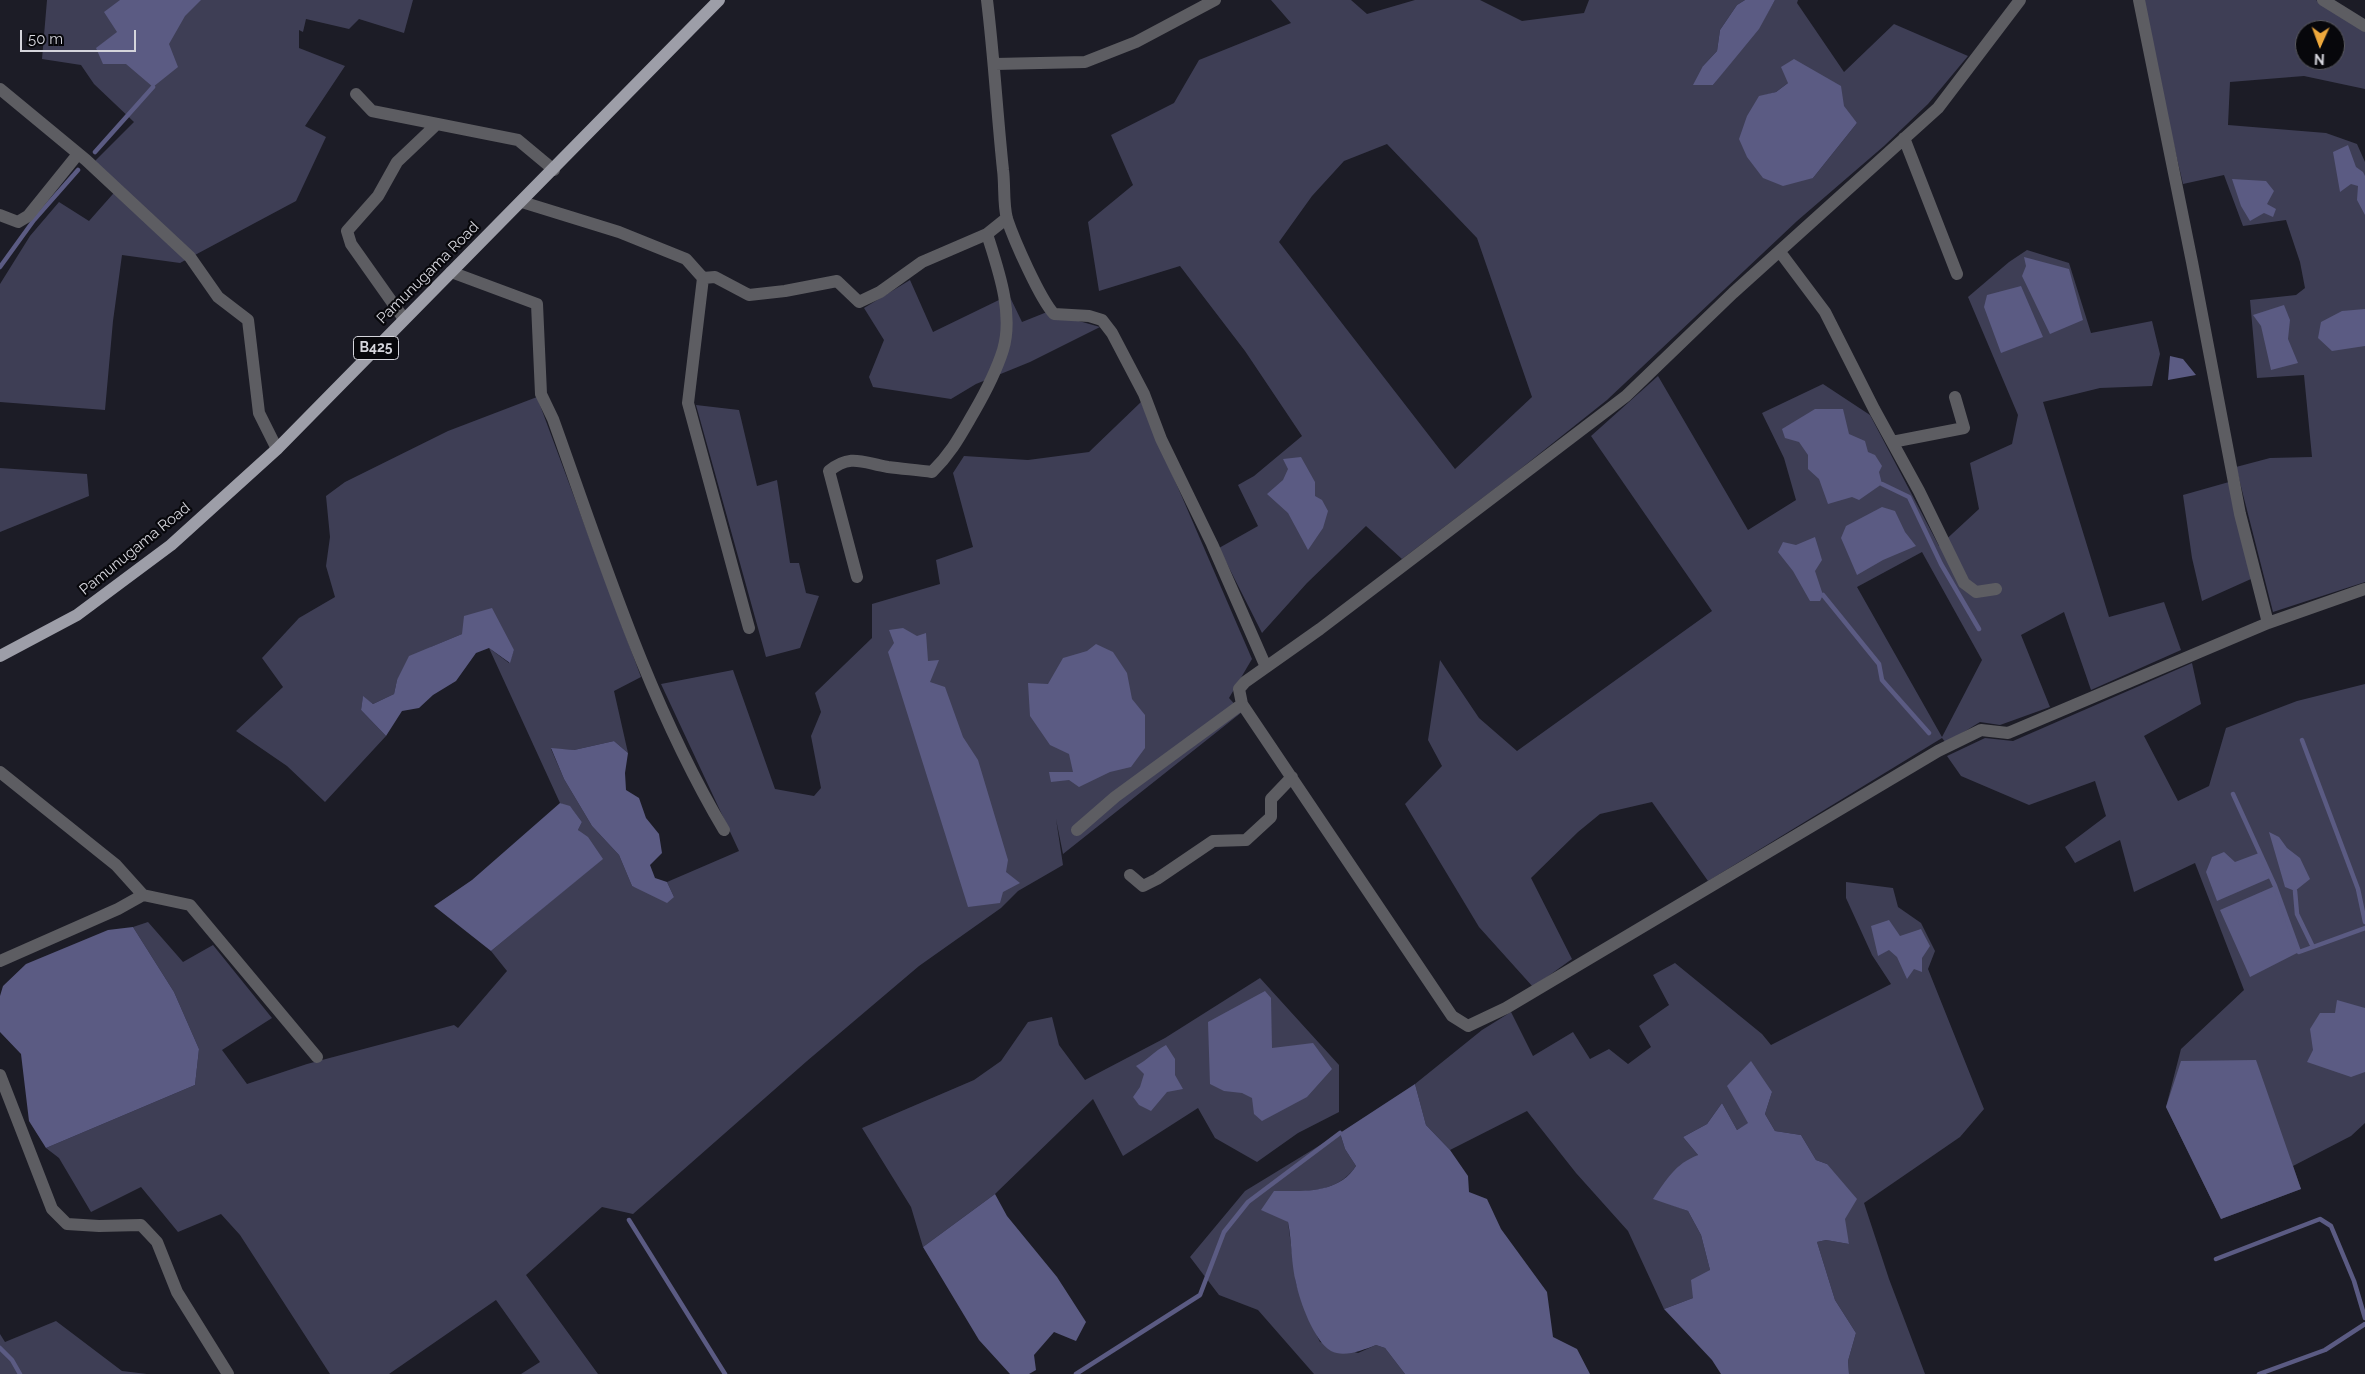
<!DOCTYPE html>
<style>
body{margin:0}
#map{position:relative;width:2365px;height:1374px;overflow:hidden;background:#1c1c26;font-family:Raleway,sans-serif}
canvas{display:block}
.north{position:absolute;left:2295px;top:20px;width:50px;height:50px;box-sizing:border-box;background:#07070b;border:1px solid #59595f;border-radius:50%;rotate:182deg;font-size:14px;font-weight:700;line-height:20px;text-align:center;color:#d5d5dc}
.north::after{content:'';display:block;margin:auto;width:18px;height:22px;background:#eea83c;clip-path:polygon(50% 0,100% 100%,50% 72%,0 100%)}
.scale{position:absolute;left:20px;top:30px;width:116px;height:22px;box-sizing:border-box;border:2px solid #d5d5dc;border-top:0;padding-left:6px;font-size:15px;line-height:18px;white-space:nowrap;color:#d5d5dc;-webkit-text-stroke:4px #07070b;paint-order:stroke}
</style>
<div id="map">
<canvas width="2365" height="1374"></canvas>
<div class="north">N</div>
<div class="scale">50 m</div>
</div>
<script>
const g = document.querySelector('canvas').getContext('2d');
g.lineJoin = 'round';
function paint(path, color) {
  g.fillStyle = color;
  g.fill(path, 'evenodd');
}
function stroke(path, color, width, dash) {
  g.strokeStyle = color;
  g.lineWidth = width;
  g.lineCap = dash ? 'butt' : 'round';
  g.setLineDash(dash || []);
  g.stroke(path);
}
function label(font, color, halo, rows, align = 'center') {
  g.font = font + ' Raleway,sans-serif';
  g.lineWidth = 4.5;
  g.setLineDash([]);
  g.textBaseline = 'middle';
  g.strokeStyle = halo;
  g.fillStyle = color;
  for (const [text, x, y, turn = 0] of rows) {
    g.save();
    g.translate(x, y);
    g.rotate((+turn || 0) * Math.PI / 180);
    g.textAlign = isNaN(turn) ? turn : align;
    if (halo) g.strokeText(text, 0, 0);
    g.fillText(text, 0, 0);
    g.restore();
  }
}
const green = new Path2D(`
 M 47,0 L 413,0 L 404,33 L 359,19 L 349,29 L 306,19 L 303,32 L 299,30 L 299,48 L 345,66 L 305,126 L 326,137 L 296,201 L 180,263 L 122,255 L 113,321 L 105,410 L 0,402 L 0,284 L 30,236 L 59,202 L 89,221 L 120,186 L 95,161 L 134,122 L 94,84 L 81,65 L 42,59 Z
 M 1271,0 L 1351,0 L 1367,14 L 1415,0 L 1480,0 L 1522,21 L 1584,13 L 1589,0 L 1745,0 L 1737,5 L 1720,30 L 1717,51 L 1703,66 L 1713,85 L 1762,22 L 1775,0 L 1798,0 L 1797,3 L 1844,72 L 1894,24 L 1968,56 L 1928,104 L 1884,146 L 1797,221 L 1607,400 L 1514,474 L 1402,559 L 1366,526 L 1307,583 L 1262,633 L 1219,548 L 1258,526 L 1238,485 L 1254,476 L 1302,436 L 1245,351 L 1180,266 L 1099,291 L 1088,222 L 1133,185 L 1111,135 L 1174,103 L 1199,60 L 1291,23 ZM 1788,83 L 1857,123 L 1813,178 L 1759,97 L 1776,92 ZM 1387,144 L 1477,238 L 1532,397 L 1455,469 L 1279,242 L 1312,196 L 1344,161 Z
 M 2140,0 L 2316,0 L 2365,32 L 2365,89 L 2304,76 L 2230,82 L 2228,125 L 2326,133 L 2357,144 L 2365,162 L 2365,582 L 2273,612 L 2236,467 L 2270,458 L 2312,457 L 2304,375 L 2257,378 L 2250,300 L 2296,295 L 2305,288 L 2300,262 L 2286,220 L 2243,226 L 2224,175 L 2183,184 ZM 2305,30 L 2335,30 L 2335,60 L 2305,60 Z
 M 2027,250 L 2069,263 L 2091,333 L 2152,321 L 2160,354 L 2152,386 L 2100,388 L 2043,402 L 2109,617 L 2164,602 L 2181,650 L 2091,690 L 2064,612 L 2021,635 L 2050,707 L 2000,725 L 1980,722 L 1946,743 L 1942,738 L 1708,881 L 1652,802 L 1600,814 L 1578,832 L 1531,878 L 1572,959 L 1533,987 L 1479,927 L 1405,804 L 1442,766 L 1428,740 L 1440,660 L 1479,718 L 1517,751 L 1712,611 L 1591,436 L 1658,376 L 1748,530 L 1796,500 L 1784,458 L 1762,413 L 1823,384 L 1870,415 L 1939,546 L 1979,509 L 1970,463 L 2012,444 L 2018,415 L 1968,297 L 2009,262 ZM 1922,552 L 1982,660 L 1942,737 L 1857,587 Z
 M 910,280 L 933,332 L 1001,299 L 1008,293 L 1022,322 L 1047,312 L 1100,327 L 1030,362 L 976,384 L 951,399 L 873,387 L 869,377 L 884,340 L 864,308 Z
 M 537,397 L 641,677 L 614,691 L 628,753 L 614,741 L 574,750 L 551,749 L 564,779 L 592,826 L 619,855 L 632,886 L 674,897 L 667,882 L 739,851 L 661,684 L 733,670 L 775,789 L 814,796 L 821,788 L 811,736 L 821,712 L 815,693 L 872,638 L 872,604 L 940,584 L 936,560 L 973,547 L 953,473 L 964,456 L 1028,460 L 1089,452 L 1141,402 L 1252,659 L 1229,698 L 1242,712 L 1063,854 L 1056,819 L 1063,865 L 1018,891 L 1001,908 L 919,966 L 807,1061 L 633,1214 L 602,1207 L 526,1275 L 598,1374 L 521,1374 L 540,1362 L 496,1300 L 389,1374 L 330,1374 L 240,1235 L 221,1214 L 178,1232 L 141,1187 L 91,1212 L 59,1158 L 46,1148 L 195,1085 L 199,1049 L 174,992 L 133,927 L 148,922 L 183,962 L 213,945 L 272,1018 L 222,1050 L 247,1084 L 307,1064 L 454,1025 L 458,1028 L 507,971 L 491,951 L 602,859 L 578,830 L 582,822 L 572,809 L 560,803 L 489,648 L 509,663 L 514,650 L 462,634 L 431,647 L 397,680 L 394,694 L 373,704 L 363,697 L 361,710 L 386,736 L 325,802 L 287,766 L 236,731 L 283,687 L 262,658 L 299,618 L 335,597 L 326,566 L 330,537 L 326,496 L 345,482 L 448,431 Z
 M 696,405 L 739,410 L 757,486 L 777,480 L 790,563 L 799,563 L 806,593 L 819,596 L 800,648 L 766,657 Z
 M 0,468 L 87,474 L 89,496 L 0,532 Z
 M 2229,482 L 2251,579 L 2202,601 L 2192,558 L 2183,495 Z
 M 2192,663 L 2201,704 L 2144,736 L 2178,801 L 2209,786 L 2226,728 L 2297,701 L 2365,684 L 2365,1123 L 2351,1136 L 2293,1166 L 2301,1189 L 2221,1219 L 2166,1107 L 2181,1049 L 2244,990 L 2195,863 L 2134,892 L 2120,840 L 2075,863 L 2065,847 L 2106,816 L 2095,781 L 2029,805 L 1961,776 L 1947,756 L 1985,738 L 2013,741 Z
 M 1846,882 L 1893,888 L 1898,907 L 1921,923 L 1935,951 L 1928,969 L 1984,1109 L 1960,1137 L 1864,1203 L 1889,1279 L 1925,1374 L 1849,1374 L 1848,1361 L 1856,1333 L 1835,1300 L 1817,1242 L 1826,1240 L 1849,1244 L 1827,1164 L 1816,1160 L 1801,1135 L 1775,1131 L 1765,1114 L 1772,1092 L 1749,1123 L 1737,1130 L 1722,1103 L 1707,1124 L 1683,1137 L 1698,1155 L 1654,1198 L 1688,1211 L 1701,1235 L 1710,1270 L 1693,1298 L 1664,1309 L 1628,1231 L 1576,1173 L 1527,1111 L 1450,1150 L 1426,1125 L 1415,1084 L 1482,1030 L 1511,1012 L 1533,1056 L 1573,1032 L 1590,1059 L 1609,1049 L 1628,1064 L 1651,1047 L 1639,1026 L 1669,1005 L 1653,975 L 1675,963 L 1762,1034 L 1771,1045 L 1891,984 L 1872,955 L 1846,898 Z
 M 1260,978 L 1339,1065 L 1339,1112 L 1298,1133 L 1257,1162 L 1215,1138 L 1198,1108 L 1123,1156 L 1093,1099 L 995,1194 L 923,1247 L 911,1207 L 862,1128 L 974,1080 L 1001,1061 L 1028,1022 L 1052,1017 L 1059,1045 L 1085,1080 L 1165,1038 Z
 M 1340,1133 L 1345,1149 L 1356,1166 C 1337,1194 1305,1191 1274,1192 L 1288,1222 L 1296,1283 L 1306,1313 L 1320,1342 L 1358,1353 L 1376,1345 L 1385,1348 L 1405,1374 L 1314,1374 L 1258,1310 L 1219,1295 L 1190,1257 L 1245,1191 Z
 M 56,1321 L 122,1371 L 147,1374 L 0,1374 L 0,1334 L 5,1342 Z`);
const water = new Path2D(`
 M 120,0 L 201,0 L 185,16 L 169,44 L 178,67 L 153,87 L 126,64 L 103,64 L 96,48 L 117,32 L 104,12 Z
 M 1745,0 L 1775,0 L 1759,29 L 1713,85 L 1693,85 L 1703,66 L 1717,51 L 1720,30 L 1737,5 Z
 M 1794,59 L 1841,86 L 1844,106 L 1857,123 L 1813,178 L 1783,186 L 1763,178 L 1747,157 L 1739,139 L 1747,116 L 1759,96 L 1776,92 L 1788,83 L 1781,67 Z
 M 2348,145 L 2356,167 L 2363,172 L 2365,176 L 2365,215 L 2357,200 L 2358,186 L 2351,184 L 2340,192 L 2333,152 Z
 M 2232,179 L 2266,181 L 2274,191 L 2267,204 L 2276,209 L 2273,217 L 2264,213 L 2250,221 L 2241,206 Z
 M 2024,257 L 2069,269 L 2083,320 L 2050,334 L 2022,276 L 2026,266 Z
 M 2021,286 L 2043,337 L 2001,353 L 1984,307 L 1987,295 Z
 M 2284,305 L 2290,320 L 2288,339 L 2298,363 L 2271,370 L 2261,326 L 2253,315 Z
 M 2365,309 L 2365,346 L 2332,351 L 2318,338 L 2321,322 L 2342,311 Z
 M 2170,356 L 2183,359 L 2196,375 L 2168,380 Z
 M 1815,409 L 1843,409 L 1849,434 L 1865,441 L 1868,452 L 1875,455 L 1882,466 L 1879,472 L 1882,484 L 1859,500 L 1852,497 L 1828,504 L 1819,479 L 1808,469 L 1808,455 L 1799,442 L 1785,438 L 1782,429 Z
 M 1301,457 L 1315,482 L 1315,496 L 1322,500 L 1328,511 L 1323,528 L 1308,550 L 1288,513 L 1267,494 L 1283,480 L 1288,469 L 1283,459 Z
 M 1882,507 L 1895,511 L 1905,532 L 1916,546 L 1883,560 L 1857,575 L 1841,538 L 1846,526 Z
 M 1815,537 L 1822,560 L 1815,571 L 1823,595 L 1820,601 L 1810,601 L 1793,571 L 1778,552 L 1783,542 L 1796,545 Z
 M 492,608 L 514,650 L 510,663 L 489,648 L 476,653 L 456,681 L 433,695 L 419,708 L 402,711 L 386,736 L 361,710 L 363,696 L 373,704 L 394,694 L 397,680 L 409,656 L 462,634 L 464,616 Z
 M 903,628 L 917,636 L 926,633 L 928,661 L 939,660 L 930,682 L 945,687 L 963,737 L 978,760 L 1008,860 L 1006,872 L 1020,883 L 1003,892 L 1000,903 L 968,907 L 888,652 L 894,643 L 889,630 Z
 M 1096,644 L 1113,652 L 1127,673 L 1132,699 L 1145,715 L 1145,748 L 1131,767 L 1110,772 L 1079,787 L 1069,780 L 1051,782 L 1049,772 L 1073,772 L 1069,754 L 1050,745 L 1030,716 L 1028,683 L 1048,684 L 1063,658 L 1087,651 Z
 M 614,741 L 628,753 L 625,773 L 626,790 L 639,798 L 646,818 L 659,834 L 662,853 L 650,865 L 655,878 L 667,882 L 674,897 L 667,903 L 632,886 L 619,855 L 592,826 L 564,779 L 551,748 L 574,750 Z
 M 560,803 L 570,806 L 582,822 L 578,830 L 588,837 L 603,859 L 491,951 L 434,906 L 472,880 Z
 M 2269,832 L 2279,837 L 2287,848 L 2300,858 L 2310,879 L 2295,891 L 2285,887 Z
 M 2224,852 L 2235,862 L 2259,853 L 2270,878 L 2217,901 L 2206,872 L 2212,857 Z
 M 2275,886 L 2299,952 L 2250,977 L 2220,910 Z
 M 1889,920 L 1900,936 L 1921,929 L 1930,946 L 1922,958 L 1922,972 L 1914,969 L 1907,979 L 1897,957 L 1889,950 L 1878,956 L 1871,926 Z
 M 133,927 L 174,992 L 199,1049 L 195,1085 L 46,1148 L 29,1121 L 21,1054 L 0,1032 L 0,996 L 3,986 L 26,964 L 108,930 Z
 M 1265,991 L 1271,998 L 1272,1048 L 1313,1043 L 1332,1069 L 1307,1097 L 1262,1121 L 1254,1114 L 1252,1098 L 1242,1093 L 1224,1091 L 1210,1084 L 1208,1022 Z
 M 2337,1000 L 2365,1008 L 2365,1072 L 2351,1077 L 2307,1062 L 2313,1050 L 2310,1029 L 2320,1013 L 2335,1013 Z
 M 1166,1045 L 1175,1059 L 1175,1075 L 1183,1089 L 1167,1092 L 1151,1111 L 1139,1105 L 1133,1097 L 1140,1087 L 1144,1074 L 1136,1066 C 1148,1060 1154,1051 1166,1045 Z
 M 2256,1060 L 2301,1189 L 2221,1219 L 2166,1107 L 2181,1061 Z
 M 1751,1061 L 1772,1092 L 1765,1114 L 1775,1131 L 1801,1135 L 1816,1160 L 1827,1164 L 1857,1199 L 1845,1219 L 1849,1244 L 1826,1240 L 1817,1242 L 1835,1300 L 1856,1333 L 1848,1361 L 1849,1374 L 1721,1374 L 1712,1360 L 1664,1309 L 1693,1298 L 1691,1280 L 1710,1270 L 1701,1235 L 1688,1211 L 1653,1199 C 1667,1179 1675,1164 1698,1155 L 1683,1137 L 1707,1124 L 1722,1103 L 1737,1130 L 1748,1123 L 1727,1086 Z
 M 1415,1084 L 1426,1125 L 1450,1150 L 1468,1176 L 1469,1192 L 1487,1199 L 1501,1229 L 1547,1292 L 1553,1337 L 1577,1349 L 1590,1374 L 1405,1374 L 1385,1348 L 1376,1345 C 1363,1350 1344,1358 1331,1351 C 1314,1341 1300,1302 1296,1283 C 1291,1263 1292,1242 1288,1222 L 1261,1210 L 1274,1191 C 1304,1191 1338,1194 1356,1166 L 1345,1149 L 1340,1133 Z
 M 995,1194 L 1007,1216 L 1057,1277 L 1086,1322 L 1076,1341 L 1054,1332 L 1034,1355 L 1036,1370 L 1029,1374 L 1010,1374 L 979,1340 L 923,1247 Z`);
const stream = new Path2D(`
 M 95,152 L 153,87
 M 0,267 L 34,220 L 78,170
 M 1882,484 L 1909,497 L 1941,564 L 1979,629
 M 1823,595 L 1879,664 L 1882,680 L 1929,733
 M 2302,740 L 2358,889 L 2365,922
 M 2233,794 L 2275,886 L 2299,952 L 2313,947
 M 2295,891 L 2297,914 L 2313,947 L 2365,928
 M 629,1220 L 725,1374
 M 2216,1259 L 2320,1219 L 2331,1226 L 2354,1281 L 2365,1318
 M 0,1348 L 12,1360 L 20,1374
 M 1076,1374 L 1200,1295 L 1224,1232 L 1248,1202 L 1340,1133
 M 2259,1374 L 2325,1350 L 2365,1324`);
const minor = new Path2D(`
 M 987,0 C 994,57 997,113 1003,170 C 1005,185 1003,204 1007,219 C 1014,240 1040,299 1054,314 L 1089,316 L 1102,320 L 1112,333 L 1144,394 L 1161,439 L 1212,544 L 1266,667
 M 2020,0 L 1938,108 L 1733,293 L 1626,396 L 1320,629 L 1245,682 L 1239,689 L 1242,704 L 1452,1016 L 1468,1026 L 1506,1008 L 1938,751 L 1981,730 L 2008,733 L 2268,623 L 2365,589
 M 2139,0 L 2192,262 L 2240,514 L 2268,623
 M 2323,0 L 2365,26
 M 995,64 L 1085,62 L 1136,42 L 1215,0
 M 0,89 L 86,160 L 190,257 L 218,297 L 248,320 L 259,413 L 277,449
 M 356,94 L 372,111 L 518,140 L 554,170
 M 1904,138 L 1957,274
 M 522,202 L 619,232 L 686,259 L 703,278 L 688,403 L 749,628
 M 0,215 L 18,222 L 28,216 L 78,154
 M 1780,252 L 1825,312 L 1874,409 L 1919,491 L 1964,583 L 1976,592 L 1996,589
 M 451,272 L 537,304 L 541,394 L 553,419 C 603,558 648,702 724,830
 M 703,278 L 715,277 L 749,295 L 785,291 L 837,281 L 859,302 L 880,292 L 922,262 L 987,234
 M 404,319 L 351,244 L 347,231 L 378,196 L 397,162 L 437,124
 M 1892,442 L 1964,428 L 1955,397
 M 857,577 L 829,471 C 851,453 863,463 888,467 C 903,469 918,470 932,472 C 952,452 960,436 974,412 C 985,393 996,372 1003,350 C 1014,313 998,269 987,234 L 1007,218
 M 0,772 L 116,865 L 143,895 L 190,905 L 317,1057
 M 1077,830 L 1115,797 L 1242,704
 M 1130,875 L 1143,886 L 1157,879 L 1213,841 L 1246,840 L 1271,817 L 1271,799 L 1292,777
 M 0,961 L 118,909 L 143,895
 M 0,1075 L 52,1209 L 67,1224 L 99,1226 L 141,1225 L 157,1242 L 177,1292 L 228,1374`);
const major = new Path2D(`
 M 0,656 L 77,615 L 171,545 L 277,449 L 719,0`);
const shields = [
 [376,348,45]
];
const shieldNames = [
 ["B425",376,348]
];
const streetNames = [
 ["Pamunugama Road",428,273,-45],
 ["Pamunugama Road",135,549,-39]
];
paint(green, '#3e3e55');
paint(water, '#5b5b83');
stroke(stream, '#5b5b83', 4.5);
stroke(minor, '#5d5d62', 12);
stroke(major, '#9d9ea8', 12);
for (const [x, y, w] of shields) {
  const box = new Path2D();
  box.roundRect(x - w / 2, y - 11.5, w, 23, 4);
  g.fillStyle = '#07070b';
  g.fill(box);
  stroke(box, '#d5d5dc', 1);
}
label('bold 14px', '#d5d5dc', null, shieldNames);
label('15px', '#d5d5dc', '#07070b', streetNames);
</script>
